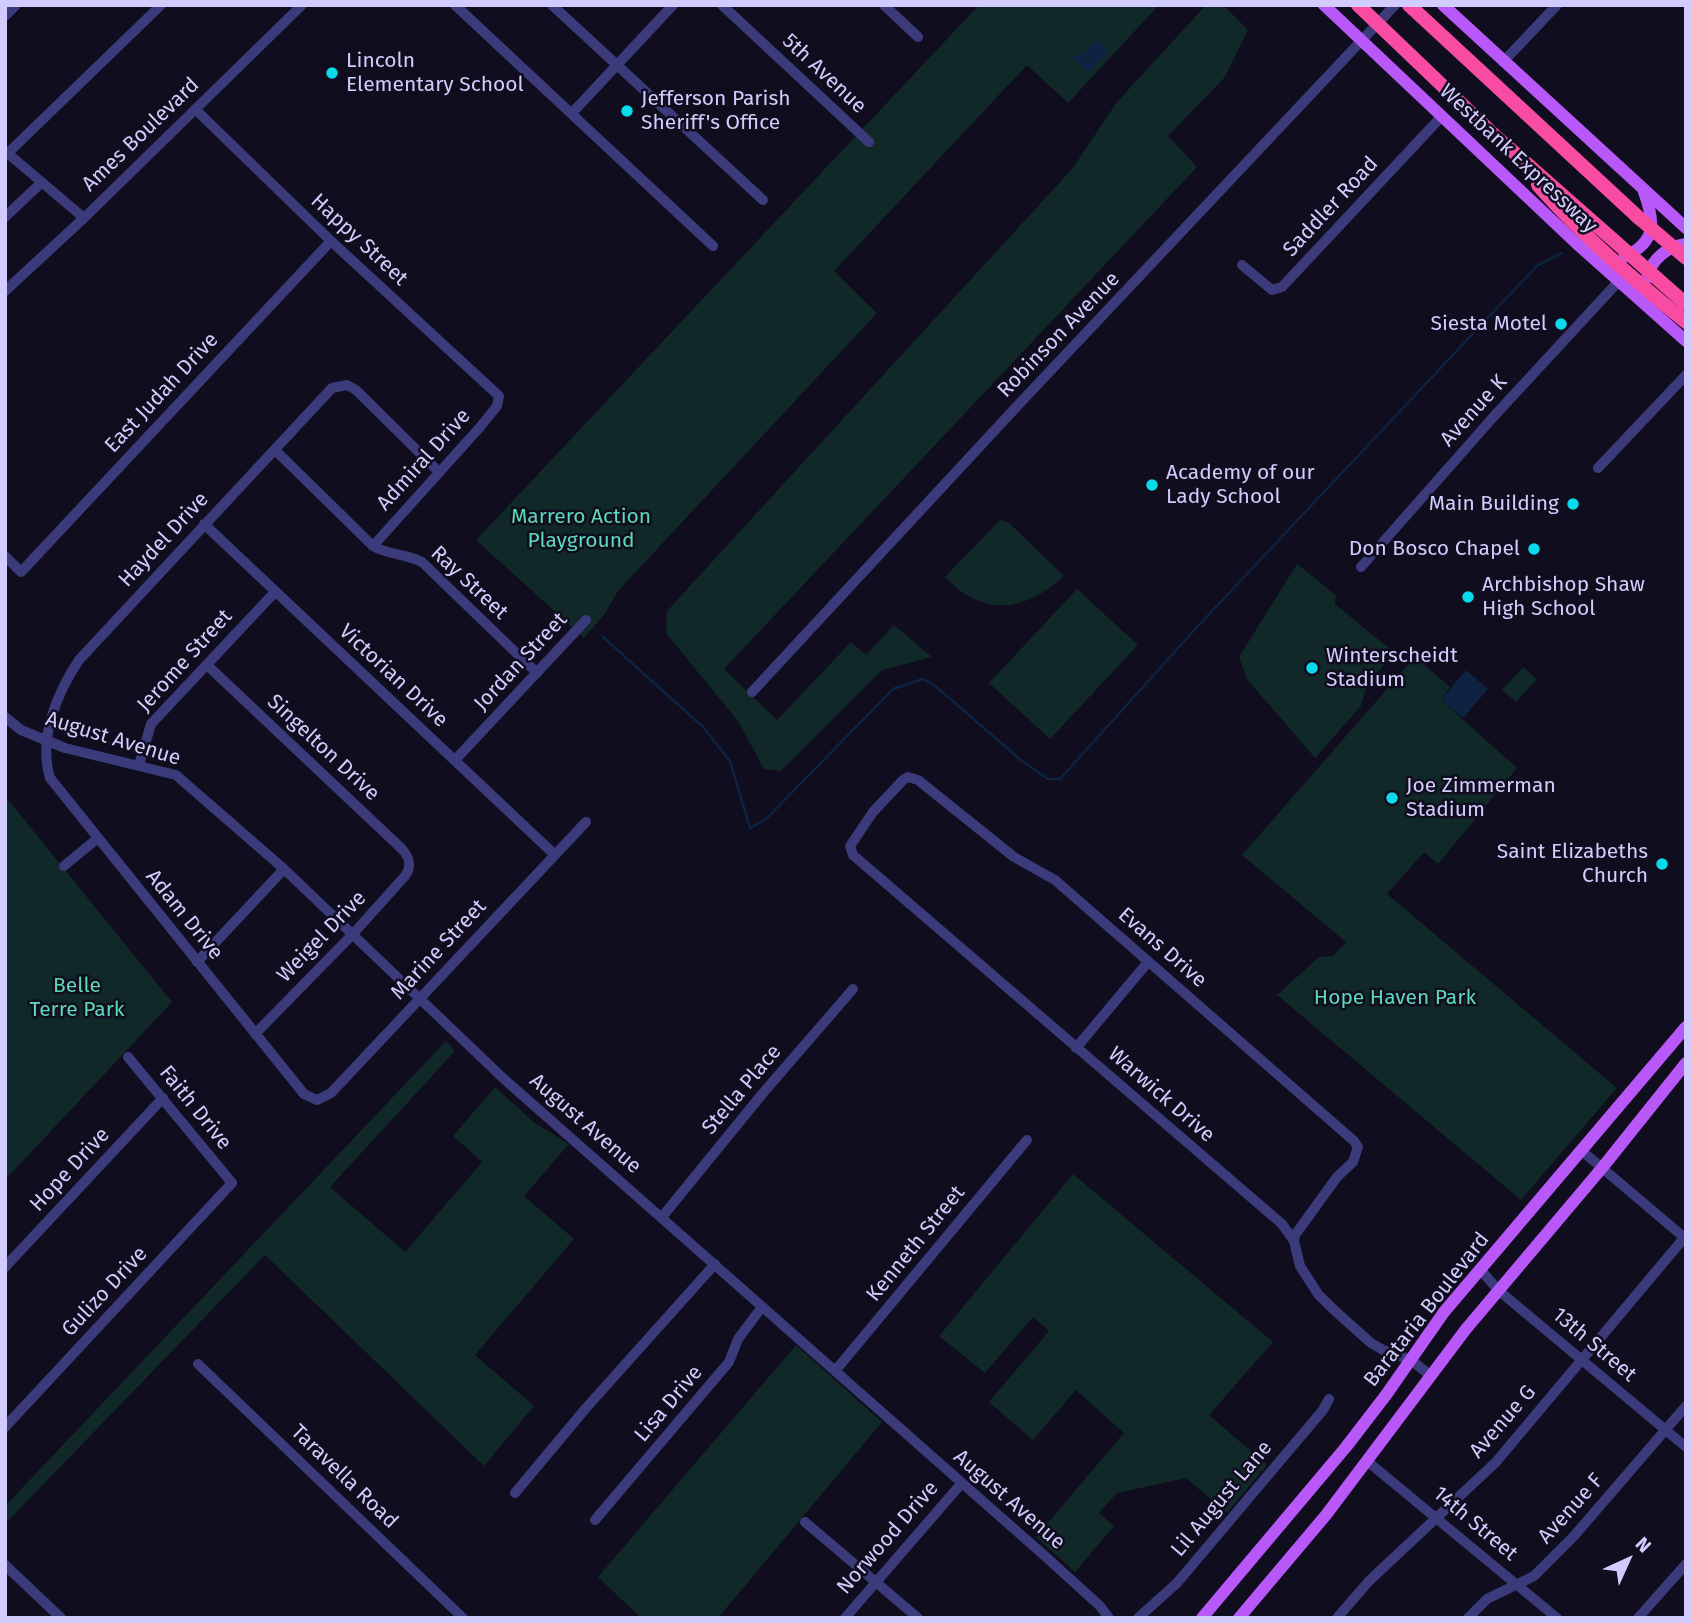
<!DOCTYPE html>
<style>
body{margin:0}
#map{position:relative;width:1691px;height:1623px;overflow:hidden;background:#100d1e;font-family:"Fira Sans",sans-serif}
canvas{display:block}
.frame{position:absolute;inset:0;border:7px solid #d1ccfd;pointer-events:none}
.north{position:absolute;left:1593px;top:1525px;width:70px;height:70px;-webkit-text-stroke:5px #100d1e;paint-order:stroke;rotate:45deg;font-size:19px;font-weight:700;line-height:28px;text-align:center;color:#d1ccfd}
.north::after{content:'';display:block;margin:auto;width:24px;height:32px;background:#d1ccfd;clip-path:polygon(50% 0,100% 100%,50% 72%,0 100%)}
</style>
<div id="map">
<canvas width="1691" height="1623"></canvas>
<div class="frame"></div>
<div class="north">N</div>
</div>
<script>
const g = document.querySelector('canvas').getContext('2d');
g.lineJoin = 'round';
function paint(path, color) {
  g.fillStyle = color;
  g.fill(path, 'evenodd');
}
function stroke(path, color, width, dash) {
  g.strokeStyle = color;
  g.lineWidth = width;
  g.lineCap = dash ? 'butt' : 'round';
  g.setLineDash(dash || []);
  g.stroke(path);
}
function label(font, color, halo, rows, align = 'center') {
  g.font = font + ' "Fira Sans",sans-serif';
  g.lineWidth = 5;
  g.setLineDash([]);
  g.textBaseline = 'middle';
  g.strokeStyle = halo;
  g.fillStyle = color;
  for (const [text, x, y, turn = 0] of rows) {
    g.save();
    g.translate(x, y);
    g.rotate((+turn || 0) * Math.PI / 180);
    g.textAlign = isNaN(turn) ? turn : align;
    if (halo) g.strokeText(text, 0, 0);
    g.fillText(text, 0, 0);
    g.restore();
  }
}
const green = new Path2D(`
 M 979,5 L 1159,5 L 1068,103 L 1027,65 L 834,271 L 877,313 L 618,591 L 604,615 L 584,638 L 476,540 Z
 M 1206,5 L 1223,5 L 1248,30 L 1225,77 L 1168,136 L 1197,167 L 724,669 L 777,720 L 851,642 L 866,655 L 894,625 L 932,657 L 882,670 L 781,771 L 764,769 L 738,721 L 666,633 L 667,611 L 1072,169 L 1117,102 Z
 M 1000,520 L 1008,522 L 1064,576 C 1025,612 983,618 945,577 Z
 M 1297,564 L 1336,595 L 1335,604 L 1390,649 L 1391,657 L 1367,685 L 1361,706 L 1315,758 L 1247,679 L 1239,657 Z
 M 1077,589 L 1138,645 L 1050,739 L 989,683 Z
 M 1415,657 L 1450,687 L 1441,700 L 1517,768 L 1438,864 L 1424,852 L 1387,894 L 1617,1088 L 1521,1200 L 1277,995 L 1319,957 L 1333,956 L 1346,942 L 1242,855 Z
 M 1523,667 L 1537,679 L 1516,702 L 1502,690 Z
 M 5,796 L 172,1002 L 5,1180 Z
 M 446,1041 L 455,1051 L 330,1187 L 405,1252 L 482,1162 L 453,1136 L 495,1087 L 535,1123 L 569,1144 L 524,1196 L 574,1239 L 475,1355 L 534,1406 L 484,1466 L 265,1255 L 5,1524 L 5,1506 Z
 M 1073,1174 L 1273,1342 L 1209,1415 L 1267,1465 L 1227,1513 L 1186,1478 L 1117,1493 L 1099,1513 L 1114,1526 L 1075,1572 L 1036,1537 L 1124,1433 L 1076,1390 L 1033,1440 L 989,1402 L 1049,1331 L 1033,1317 L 985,1373 L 939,1336 Z
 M 796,1345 L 882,1422 L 718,1618 L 641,1618 L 598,1577 Z`);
const water = new Path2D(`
 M 1097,40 L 1109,51 L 1088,73 L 1072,58 L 1077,54 L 1081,57 Z
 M 1466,670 L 1488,689 L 1463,718 L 1441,700 Z`);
const stream = new Path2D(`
 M 603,637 L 703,727 L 730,761 L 750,828 L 766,819 L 893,689 L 923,679 L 933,684 L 1022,761 L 1048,779 L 1060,779 L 1197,627 L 1514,290 L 1538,265 L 1562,253`);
const minor = new Path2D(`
 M 455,5 L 713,246
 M 552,5 L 763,200
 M 722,5 L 869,142
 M 884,5 L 918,37
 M 5,16 L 16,5
 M 1503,62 L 1557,5
 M 195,109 L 331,241 L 499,396 L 497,406 L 481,426 L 373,546
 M 572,113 L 673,5
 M 5,151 L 84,218
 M 8,153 L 161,5
 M 5,217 L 41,183
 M 1242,265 L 1272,290 L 1282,287 L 1442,116
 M 5,291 L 84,218 L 302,5
 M 275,450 L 373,546 C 388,555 407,554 422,562 L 537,673
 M 1598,468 L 1686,375
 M 438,471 L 356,390 L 347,385 L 332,388 L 79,660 C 57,693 38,738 50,778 L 304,1094 L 317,1100 L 331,1093 L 586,822
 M 204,524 L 555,855
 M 5,556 L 21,572 L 331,241
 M 1361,567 L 1496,414 L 1618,282
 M 207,665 L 402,849 C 410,858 412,866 405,876 L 352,935 L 255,1034
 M 752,692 L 1020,403 L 1395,5
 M 5,717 L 21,730 L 65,748 L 176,775 L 284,869 L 504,1079 L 1046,1557 L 1100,1606 L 1109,1618
 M 455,760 L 586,620
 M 139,765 L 151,724 L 275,592
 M 64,866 L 98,838
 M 197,962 L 284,869
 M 1076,1048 L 1148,962
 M 1582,1151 L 1686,1239
 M 662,1217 L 763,1093 L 853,989
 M 1294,1241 L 1295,1235 L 1337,1177 L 1353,1162 L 1358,1147 L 1354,1141 L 1055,880 L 1014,857 L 918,780 L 908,777 L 903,780 L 873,812 L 850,846 L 853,855 L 1282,1224 L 1294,1241 L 1300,1266 L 1318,1294 L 1334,1310 L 1371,1343 L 1383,1350 L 1411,1360 L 1431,1376
 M 5,1267 L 163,1098
 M 1480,1269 L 1498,1290 L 1686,1447
 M 198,1364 L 463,1618
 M 835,1371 L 1027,1140
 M 5,1427 L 232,1183 L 128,1057
 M 1367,1461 L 1557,1618
 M 515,1493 L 586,1408 L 715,1264
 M 595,1520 L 729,1362 L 738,1339 L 762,1307
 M 805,1522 L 918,1618
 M 5,1565 L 61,1618
 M 845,1618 L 961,1484
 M 1138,1618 L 1177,1583 L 1323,1410 L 1329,1399
 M 1337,1618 L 1369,1581 L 1496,1462 L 1684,1238
 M 1468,1618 L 1487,1599 L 1534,1576 L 1574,1536 L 1686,1406
 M 1638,1618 L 1686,1564`);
const major = new Path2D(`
 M 1324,5 L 1575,242 L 1686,341
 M 1443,5 L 1686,228
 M 1624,257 C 1657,242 1655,222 1644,192
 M 1647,278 C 1651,260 1667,246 1686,244
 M 1202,1618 L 1346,1447 L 1386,1395 L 1444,1312 L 1686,1027
 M 1239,1618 L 1326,1515 L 1466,1329 L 1602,1168 L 1686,1063`);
const highway = new Path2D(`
 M 1409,5 L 1639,218`);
const highwayBridge = new Path2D(`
 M 1358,5 L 1493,134 L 1686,304
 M 1538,185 C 1583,236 1633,279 1686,322
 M 1639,218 L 1686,258`);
const markers = [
 [332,73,7,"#09daec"],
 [627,111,7,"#09daec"],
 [1561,324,7,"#09daec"],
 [1152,485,7,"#09daec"],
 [1573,504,7,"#09daec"],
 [1534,549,7,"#09daec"],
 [1468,597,7,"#09daec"],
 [1312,668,7,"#09daec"],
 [1392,798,7,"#09daec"],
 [1662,864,7,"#09daec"]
];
const poiNames = [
 ["Lincoln",346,61],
 ["Elementary School",346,85],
 ["Jefferson Parish",641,99],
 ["Sheriff's Office",641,123],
 ["Siesta Motel",1547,324,"right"],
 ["Academy of our",1166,473],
 ["Lady School",1166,497],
 ["Main Building",1559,504,"right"],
 ["Don Bosco Chapel",1520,549,"right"],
 ["Archbishop Shaw",1482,585],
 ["High School",1482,609],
 ["Winterscheidt",1326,656],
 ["Stadium",1326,680],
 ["Joe Zimmerman",1406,786],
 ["Stadium",1406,810],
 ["Saint Elizabeths",1648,852,"right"],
 ["Church",1648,876,"right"]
];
const streetNames = [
 ["5th Avenue",824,74,43],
 ["Ames Boulevard",141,135,-44],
 ["Westbank Expressway",1518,159,43],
 ["Saddler Road",1331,207,-47],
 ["Happy Street",359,240,43],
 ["Robinson Avenue",1059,335,-46],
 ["East Judah Drive",162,393,-47],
 ["Avenue K",1474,411,-48],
 ["Admiral Drive",424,460,-48],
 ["Haydel Drive",164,540,-47],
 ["Ray Street",469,583,43],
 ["Jerome Street",185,661,-48],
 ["Jordan Street",521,662,-47],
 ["Victorian Drive",393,676,43],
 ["August Avenue",113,739,17],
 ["Singelton Drive",323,748,43],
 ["Adam Drive",184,915,51],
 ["Weigel Drive",322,937,-46],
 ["Evans Drive",1162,948,41],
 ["Marine Street",439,950,-47],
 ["Stella Place",742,1090,-50],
 ["Warwick Drive",1161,1095,41],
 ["Faith Drive",195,1108,51],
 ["August Avenue",585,1124,41],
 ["Hope Drive",70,1170,-47],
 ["Kenneth Street",916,1244,-51],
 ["Gulizo Drive",105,1292,-47],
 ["Barataria Boulevard",1427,1310,-52],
 ["13th Street",1594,1345,40],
 ["Lisa Drive",669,1404,-50],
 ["Avenue G",1503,1422,-49],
 ["Taravella Road",344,1477,44],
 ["Lil August Lane",1222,1499,-50],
 ["August Avenue",1009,1500,41],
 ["Avenue F",1571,1509,-48],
 ["14th Street",1475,1524,40],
 ["Norwood Drive",888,1538,-49]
];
const parkNames = [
 ["Marrero Action",581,517],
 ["Playground",581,541],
 ["Belle",77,986],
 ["Terre Park",77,1010],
 ["Hope Haven Park",1395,998]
];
paint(green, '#102827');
paint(water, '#0e2342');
stroke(stream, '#0e2342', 2.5);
stroke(minor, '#3b3a7b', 10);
stroke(major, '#b958f9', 12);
stroke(highway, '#f84ca2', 14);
stroke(highwayBridge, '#f84ca2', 14);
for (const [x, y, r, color] of markers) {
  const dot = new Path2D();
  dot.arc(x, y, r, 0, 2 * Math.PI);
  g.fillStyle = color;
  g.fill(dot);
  stroke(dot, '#100d1e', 2.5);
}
label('21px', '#d1ccfd', '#100d1e', poiNames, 'left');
label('21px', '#d1ccfd', '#100d1e', streetNames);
label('21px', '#5cd9b7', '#100d1e', parkNames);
</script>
